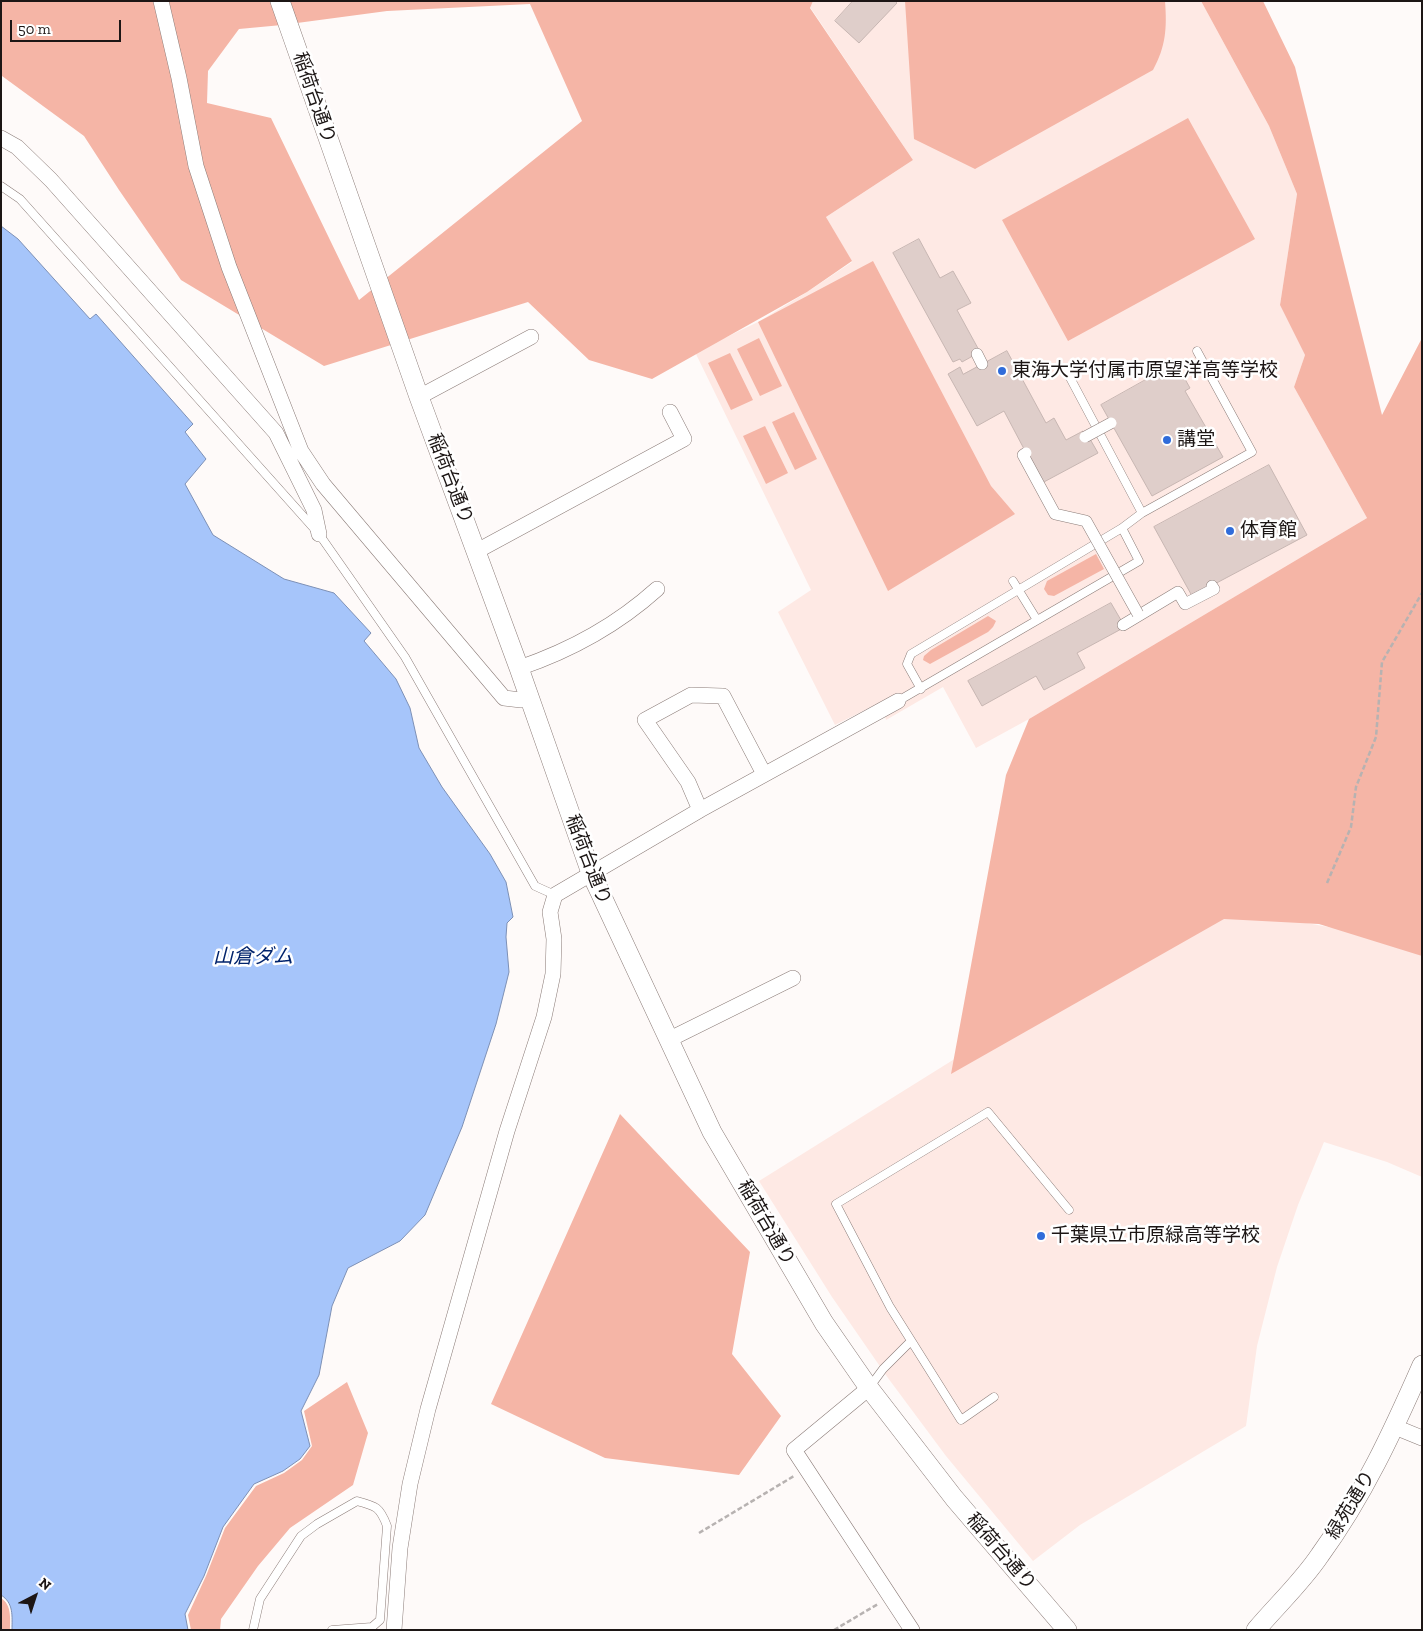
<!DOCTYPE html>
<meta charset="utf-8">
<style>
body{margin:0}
#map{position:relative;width:1423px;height:1631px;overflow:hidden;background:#fefaf9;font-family:"Zilla Slab",serif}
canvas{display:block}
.frame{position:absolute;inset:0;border:2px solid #1c1615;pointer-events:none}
.north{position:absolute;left:10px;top:1571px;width:50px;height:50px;-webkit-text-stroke:4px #fff;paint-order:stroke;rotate:40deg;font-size:14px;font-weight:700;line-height:20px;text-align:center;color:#1c1615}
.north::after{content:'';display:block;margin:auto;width:18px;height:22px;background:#1c1615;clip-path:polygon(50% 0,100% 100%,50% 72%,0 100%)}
.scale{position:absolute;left:10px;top:20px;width:111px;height:22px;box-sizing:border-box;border:2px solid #1c1615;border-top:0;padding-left:6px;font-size:15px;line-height:18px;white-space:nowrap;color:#1c1615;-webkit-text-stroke:4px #fff;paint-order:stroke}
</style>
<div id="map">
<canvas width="1423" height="1631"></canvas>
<div class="frame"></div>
<div class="north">N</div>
<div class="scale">50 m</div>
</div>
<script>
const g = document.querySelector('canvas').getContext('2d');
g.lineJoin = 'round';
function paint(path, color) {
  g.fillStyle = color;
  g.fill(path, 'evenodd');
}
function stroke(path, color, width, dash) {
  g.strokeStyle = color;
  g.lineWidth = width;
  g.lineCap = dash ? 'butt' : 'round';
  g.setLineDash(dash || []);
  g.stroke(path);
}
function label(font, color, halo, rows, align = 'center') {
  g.font = font + ' "Zilla Slab","Noto Sans JP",serif';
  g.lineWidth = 5;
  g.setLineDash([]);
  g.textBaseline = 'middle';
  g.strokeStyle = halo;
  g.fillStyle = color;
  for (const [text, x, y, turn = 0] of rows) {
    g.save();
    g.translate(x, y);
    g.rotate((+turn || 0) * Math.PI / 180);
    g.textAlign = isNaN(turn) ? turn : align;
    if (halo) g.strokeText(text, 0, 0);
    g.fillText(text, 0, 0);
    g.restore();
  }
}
const built = new Path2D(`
 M 813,1 L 1201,1 L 1269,126 L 1297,194 L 1280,305 L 1305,355 L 1294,387 L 1367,518 L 1029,719 L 976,748 L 943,687 L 886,720 L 881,702 L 835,725 L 778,612 L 811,590 L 695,352 L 758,322 L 807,292 L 852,262 L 826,217 L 913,160 L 810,7 Z
 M 1203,904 L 1372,935 L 1422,956 L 1422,1177 L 1387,1162 L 1324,1142 L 1298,1205 L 1277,1267 L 1257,1346 L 1246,1426 L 1080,1525 L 1033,1561 L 946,1456 L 888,1378 L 832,1297 L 759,1181 Z`);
const green = new Path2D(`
 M 1,1 L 813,1 L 810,8 L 913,160 L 826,217 L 852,261 L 807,292 L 652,379 L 589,360 L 528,302 L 324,366 L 181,280 L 119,190 L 84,136 L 2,76 ZM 530,4 L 582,121 L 359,300 L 271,118 L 207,103 L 208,71 L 239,29 L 282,25 L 387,11 Z
 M 905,1 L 1165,1 C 1167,28 1166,46 1153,70 L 975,169 L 914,139 Z
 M 1201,1 L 1263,1 L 1295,67 L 1382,415 L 1422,338 L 1422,956 L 1319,924 L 1224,919 L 951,1074 L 1006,775 L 1029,719 L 1367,518 L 1294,387 L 1305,355 L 1280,305 L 1297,194 L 1269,126 Z
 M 1188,118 L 1255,239 L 1068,341 L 1002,220 Z
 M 873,261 L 991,486 L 1015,514 L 888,591 L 758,322 Z
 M 759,338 L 782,386 L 760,396 L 737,349 Z
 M 730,353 L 753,400 L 731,410 L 708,363 Z
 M 794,412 L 817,459 L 795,470 L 772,422 Z
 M 765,426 L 788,473 L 766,484 L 743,436 Z
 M 1096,554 L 1104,569 L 1054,596 L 1048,595 L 1044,589 L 1047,581 Z
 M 988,616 L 996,621 L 993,627 L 988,632 L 930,664 L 923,660 L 924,656 L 931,650 Z
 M 620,1114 L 750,1252 L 732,1354 L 781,1416 L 739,1475 L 605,1458 L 491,1404 Z
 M 347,1382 L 368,1433 L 353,1485 L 290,1528 L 258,1566 L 221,1619 L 220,1630 L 191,1630 L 188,1615 L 206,1576 L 225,1528 L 256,1486 L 284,1473 L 302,1460 L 312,1446 L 304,1411 Z
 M 1,1598 C 12,1605 10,1619 10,1630 L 1,1630 Z`);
const water = new Path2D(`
 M 1,226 L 18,239 L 90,319 L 96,314 L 193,424 L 185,432 L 206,459 L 185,484 L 213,535 L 284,579 L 334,593 L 371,633 L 364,641 L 396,679 L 410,708 L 419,748 L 442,787 L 490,854 L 506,882 L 513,917 L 507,923 L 506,937 L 509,972 L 496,1024 L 462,1127 L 425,1215 L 400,1241 L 348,1268 L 332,1306 L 319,1375 L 301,1411 L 310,1446 L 300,1459 L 283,1471 L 254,1484 L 223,1527 L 204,1576 L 185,1614 L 188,1630 L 12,1630 C 12,1616 14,1603 1,1595 Z`);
const building = new Path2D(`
 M 853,1 L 895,1 L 897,3 L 859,43 L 835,21 Z
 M 919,239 L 940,278 L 953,271 L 971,303 L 957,310 L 980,352 L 962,362 L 960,359 L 953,362 L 893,253 Z
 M 1007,351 L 1046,423 L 1054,418 L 1066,440 L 1083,431 L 1088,441 L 1090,439 L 1098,453 L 1042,483 L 1004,411 L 977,426 L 948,374 L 960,367 L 963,374 Z
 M 1176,363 L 1190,388 L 1185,391 L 1223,457 L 1152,496 L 1101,405 Z
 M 1269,465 L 1307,535 L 1192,596 L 1154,527 Z
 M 1111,603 L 1125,627 L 1077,653 L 1085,668 L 1044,690 L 1036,676 L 982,706 L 968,681 Z`);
const path = new Path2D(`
 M 1327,883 L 1351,827 L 1356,787 L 1376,737 L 1382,662 L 1422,593
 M 699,1533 L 794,1476
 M 834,1630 L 878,1604`);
const service = new Path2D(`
 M 1,186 L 20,199 L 319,534 L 405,657 L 535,886 L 555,895
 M 1067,372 L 1142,513
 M 1013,581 L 1037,620
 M 921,689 L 907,664 L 911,654 L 1122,528 L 1142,513 L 1252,452 L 1197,351
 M 898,701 L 1139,561 L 1122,528
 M 869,1388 L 883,1369 L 911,1341
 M 994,1397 L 961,1420 L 890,1307 L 836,1204 L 988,1112 L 1069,1210
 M 253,1630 L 260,1599 L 301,1536 L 317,1524 L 357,1501 C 376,1506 380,1507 387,1526 L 380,1620 L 372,1627 L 332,1630`);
const pedestrian = new Path2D(`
 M 977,354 L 982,364
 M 1123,625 L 1178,592 L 1185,604 L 1214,589 L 1212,586`);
const minor = new Path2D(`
 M 161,1 L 179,78 L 196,166 L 229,267 L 301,451 L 323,484 L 504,698 L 521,700 L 530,698
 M 1,138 L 17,147 L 51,180 L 276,433 L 314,510 L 319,534
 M 419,397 L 531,337
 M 477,551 L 684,439 L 670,412
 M 519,668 C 569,651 617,625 657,589
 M 700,810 L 688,782 L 645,720 L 691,695 L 723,696 L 764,774
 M 668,1040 L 793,978
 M 869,1388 L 794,1450 L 912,1630
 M 1395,1427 L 1422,1438
 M 394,1630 L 400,1548 L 410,1484 L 428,1409 L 507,1131 L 544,1017 L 553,974 L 554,939 L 550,912 L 555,895 L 700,810 L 898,701`);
const tertiary = new Path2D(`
 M 280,1 L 419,397 L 519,668 L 591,873 L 712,1132 L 824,1323 L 869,1388 L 954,1498 L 1067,1630
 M 1256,1630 C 1277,1605 1302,1582 1320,1555 C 1363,1496 1393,1431 1422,1365`);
const pedestrianBridge = new Path2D(`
 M 1085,437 L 1111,423
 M 1026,453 L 1023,455 L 1055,514 L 1086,521 L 1138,614`);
const markers = [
 [1002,371,5,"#306cda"],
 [1167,440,5,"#306cda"],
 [1230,531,5,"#306cda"],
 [1041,1236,5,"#306cda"]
];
const streetNames = [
 ["稲荷台通り",314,98,71],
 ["稲荷台通り",450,479,69],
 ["稲荷台通り",588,860,69],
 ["稲荷台通り",766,1223,60],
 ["緑苑通り",1351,1505,-59],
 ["稲荷台通り",1001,1552,49]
];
const poiNames = [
 ["東海大学付属市原望洋高等学校",1012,371],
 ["講堂",1177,440],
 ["体育館",1240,531],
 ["千葉県立市原緑高等学校",1051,1236]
];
const waterNames = [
 ["山倉ダム",253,957]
];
paint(built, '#fee9e4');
paint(green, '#f5b5a6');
paint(water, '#a6c5fa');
stroke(water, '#7d90b5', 1);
paint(building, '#dfceca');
stroke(building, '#c8b7b3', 1);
stroke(service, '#8b7c78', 9);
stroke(pedestrian, '#8b7c78', 12);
stroke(minor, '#8b7c78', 16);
stroke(tertiary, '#8b7c78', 20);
stroke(path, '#b7b2b1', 2.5, [5, 2.5]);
stroke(service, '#fff', 8);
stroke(pedestrian, '#fff', 11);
stroke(minor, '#fff', 15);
stroke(tertiary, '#fff', 19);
stroke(pedestrianBridge, '#8b7c78', 12, []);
stroke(pedestrianBridge, '#fff', 11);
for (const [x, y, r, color] of markers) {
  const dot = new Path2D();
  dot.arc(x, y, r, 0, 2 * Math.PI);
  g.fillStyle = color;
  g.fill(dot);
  stroke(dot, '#fff', 2);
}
label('19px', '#1c1615', '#fff', streetNames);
label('19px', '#1c1615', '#fff', poiNames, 'left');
label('italic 20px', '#00236c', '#fff', waterNames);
</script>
